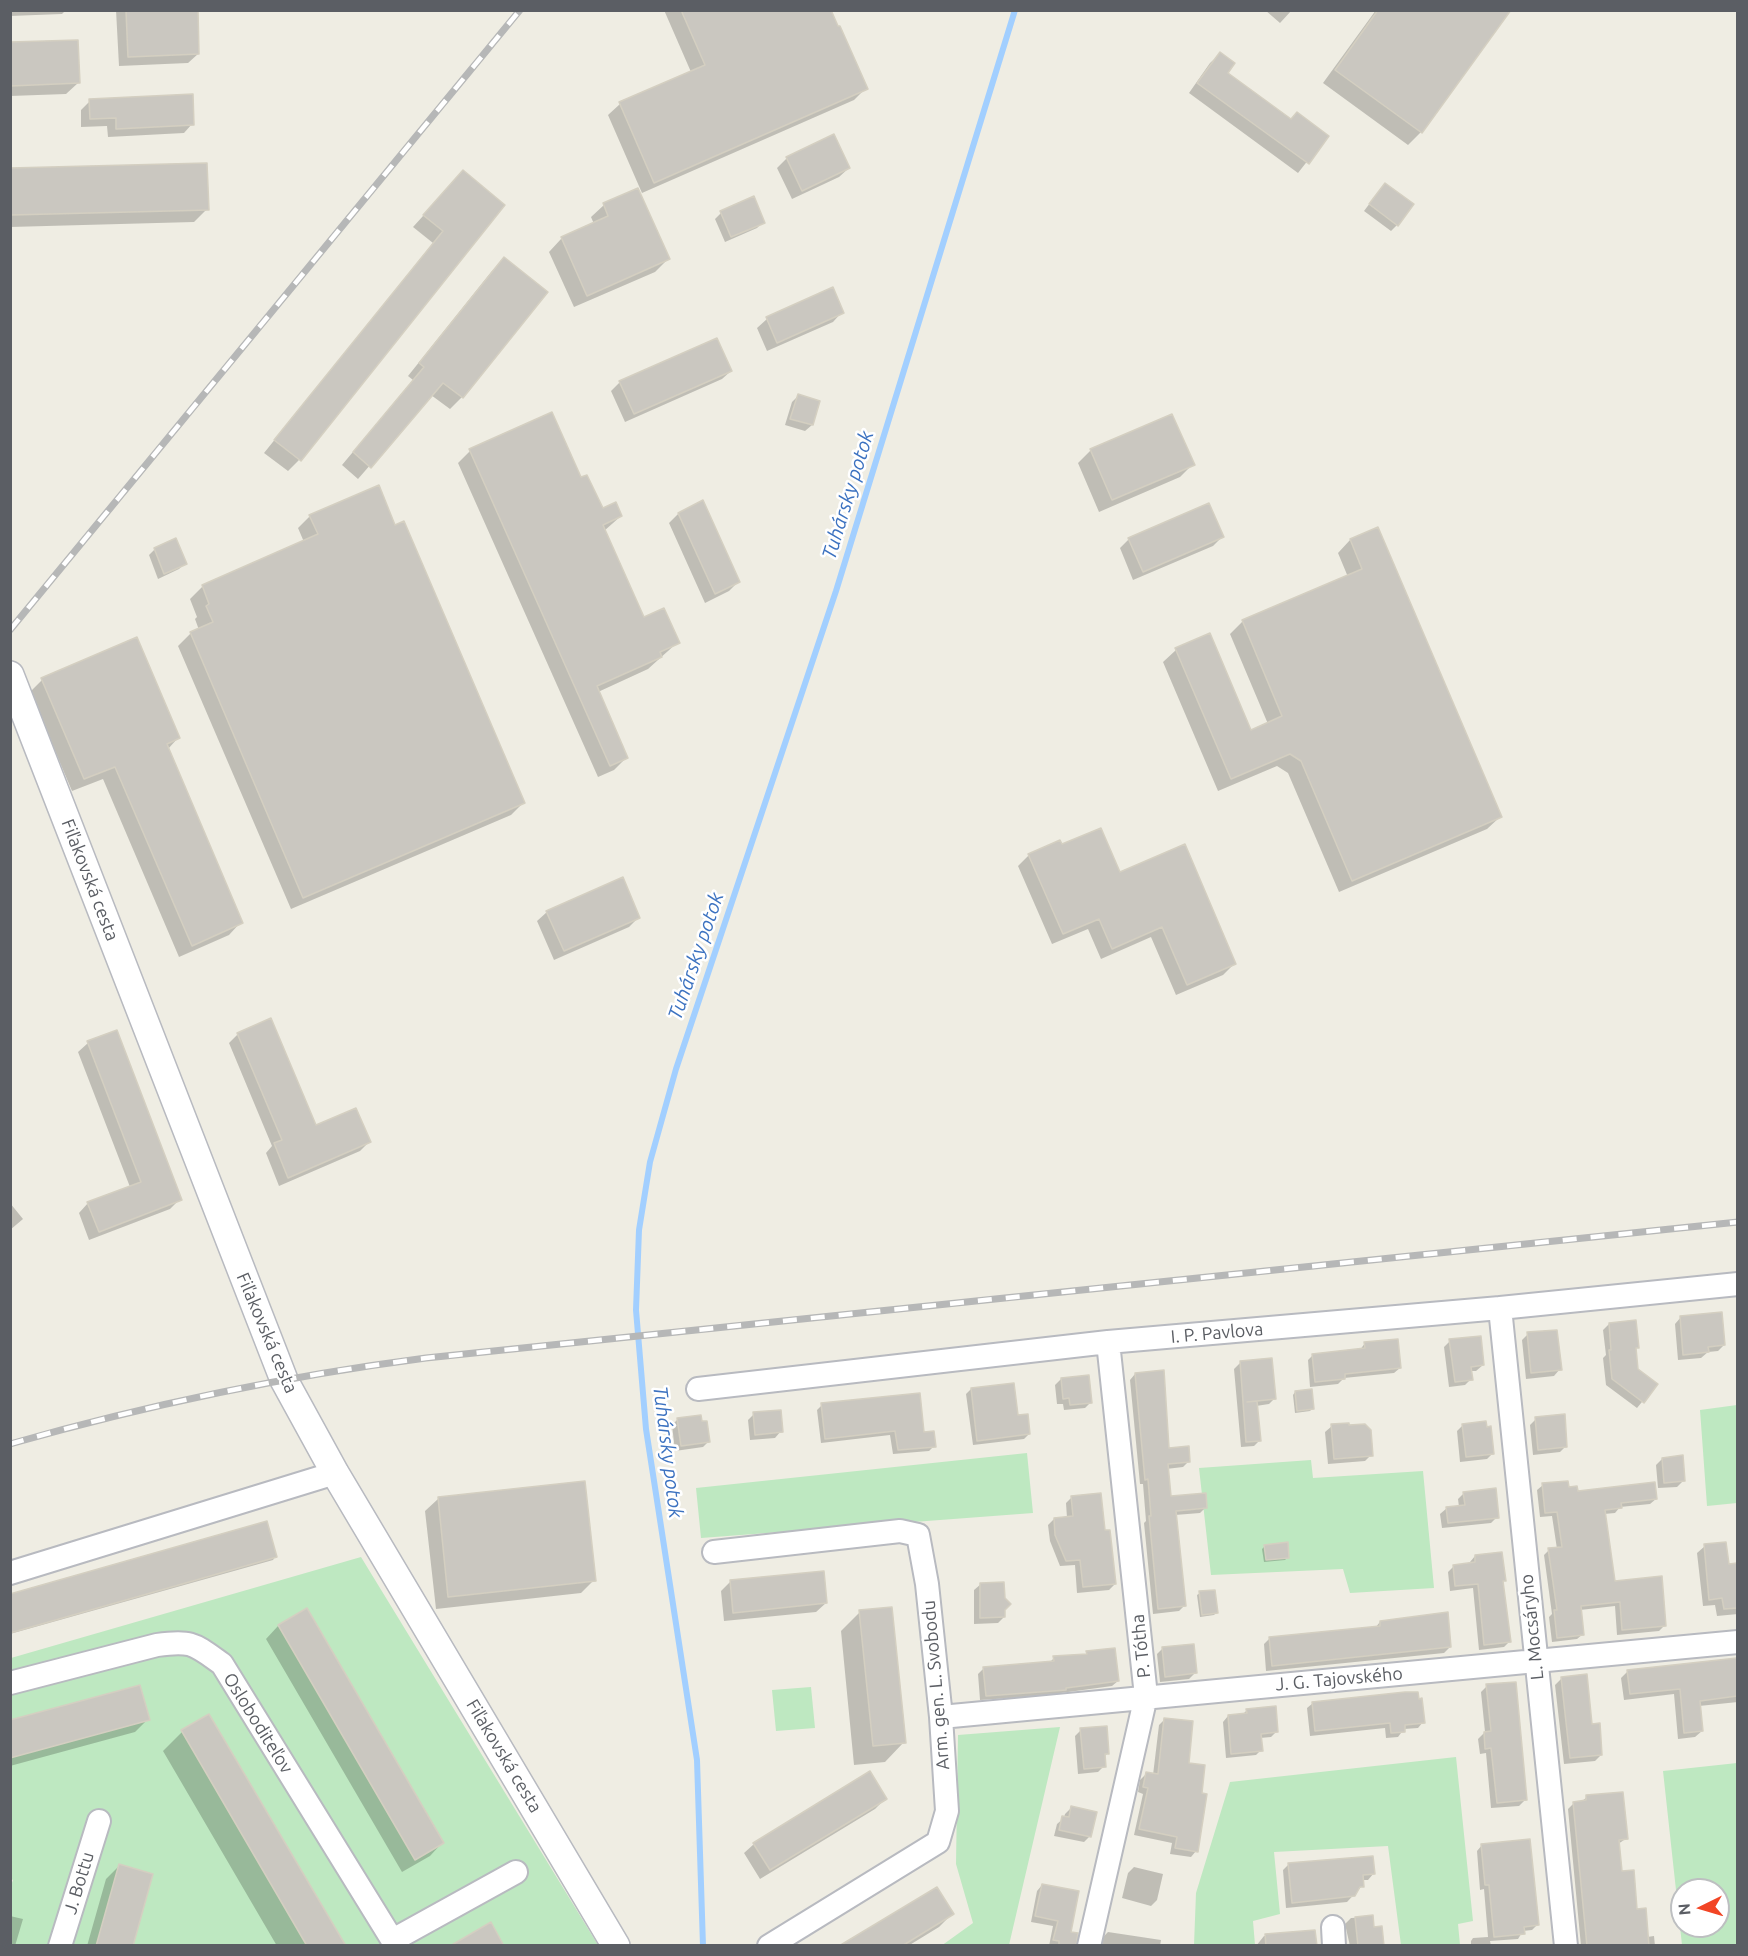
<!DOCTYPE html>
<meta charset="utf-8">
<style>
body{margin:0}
#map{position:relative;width:1748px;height:1956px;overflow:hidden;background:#efede3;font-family:Ubuntu,sans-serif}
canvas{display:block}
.frame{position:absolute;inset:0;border:12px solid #5b5e64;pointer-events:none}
.north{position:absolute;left:1670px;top:1878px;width:60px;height:60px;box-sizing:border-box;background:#fff;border:2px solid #bdbfc1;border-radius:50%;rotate:265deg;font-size:16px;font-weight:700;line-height:24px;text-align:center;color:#5b5e64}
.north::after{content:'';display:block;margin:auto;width:21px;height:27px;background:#f24525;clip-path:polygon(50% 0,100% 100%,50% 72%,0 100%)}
</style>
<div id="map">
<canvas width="1748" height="1956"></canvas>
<div class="frame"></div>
<div class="north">N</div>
</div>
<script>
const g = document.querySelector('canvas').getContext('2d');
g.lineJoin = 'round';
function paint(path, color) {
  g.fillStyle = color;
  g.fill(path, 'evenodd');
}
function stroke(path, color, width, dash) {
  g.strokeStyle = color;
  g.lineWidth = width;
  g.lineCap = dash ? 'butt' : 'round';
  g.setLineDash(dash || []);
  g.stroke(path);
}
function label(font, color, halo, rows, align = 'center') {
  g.font = font + ' Ubuntu,sans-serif';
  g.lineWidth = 5;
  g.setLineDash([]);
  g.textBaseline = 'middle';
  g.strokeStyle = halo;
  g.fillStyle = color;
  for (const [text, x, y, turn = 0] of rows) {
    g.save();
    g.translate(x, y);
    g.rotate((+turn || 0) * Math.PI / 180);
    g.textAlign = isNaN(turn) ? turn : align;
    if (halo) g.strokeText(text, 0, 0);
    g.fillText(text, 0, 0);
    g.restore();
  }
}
const green = new Path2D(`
 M 1737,1405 L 1737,1503 L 1707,1506 L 1700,1410 Z
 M 1027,1453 L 1033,1513 L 701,1538 L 696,1488 Z
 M 1311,1460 L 1313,1478 L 1423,1471 L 1434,1588 L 1350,1593 L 1343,1569 L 1211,1575 L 1199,1468 Z
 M 361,1557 L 598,1945 L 11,1945 L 10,1888 L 13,1880 L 11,1879 L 11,1658 Z
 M 811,1687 L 815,1728 L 776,1731 L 772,1690 Z
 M 1060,1727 L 1009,1945 L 941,1946 L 973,1923 L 956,1864 L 958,1735 Z
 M 1456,1757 L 1473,1921 L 1458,1924 L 1460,1945 L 1401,1945 L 1388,1846 L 1274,1852 L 1280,1914 L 1253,1921 L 1255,1945 L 1194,1945 L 1196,1893 L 1230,1782 Z
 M 1737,1763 L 1737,1945 L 1682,1945 L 1663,1771 ZM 1682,1890 L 1718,1890 L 1718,1926 L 1682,1926 Z`);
const shadow = new Path2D(`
 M 10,10 L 66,10 L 62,14 L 10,16 Z
 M 116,10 L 196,10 L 198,54 L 188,63 L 119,66 Z
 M 664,10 L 830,10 L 866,88 L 854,100 L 642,193 L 608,115 L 620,104 L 691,72 Z
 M 1265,10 L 1292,10 L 1280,23 Z
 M 1376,10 L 1509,10 L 1421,132 L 1408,145 L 1323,83 Z
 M 10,43 L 78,83 L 66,94 L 10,96 Z
 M 1220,54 L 1226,73 L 1291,120 L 1327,136 L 1298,173 L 1189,93 L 1210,63 Z
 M 90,101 L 192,124 L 184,133 L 108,137 L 107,126 L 81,127 L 81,110 Z
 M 787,158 L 849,168 L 839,177 L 792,199 L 777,168 Z
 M 10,170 L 207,209 L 194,222 L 10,227 Z
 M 452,184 L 503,206 L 299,460 L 288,471 L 264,453 L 433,243 L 413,227 Z
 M 1379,191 L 1397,225 L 1391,231 L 1364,211 Z
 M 604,205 L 668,259 L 655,272 L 574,307 L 549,252 L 561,239 L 594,224 L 591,217 Z
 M 721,213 L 763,222 L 757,228 L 725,242 L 715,219 Z
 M 504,259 L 546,292 L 462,397 L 450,409 L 431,395 L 358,479 L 342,465 L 413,380 L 408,376 L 492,271 Z
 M 832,289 L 842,312 L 833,322 L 767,351 L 757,328 L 767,319 Z
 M 731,371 L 722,379 L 625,422 L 611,391 L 620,382 Z
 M 798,396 L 812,425 L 805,431 L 785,425 L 792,402 Z
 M 1091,450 L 1193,464 L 1180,477 L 1099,512 L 1078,463 Z
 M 470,451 L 580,479 L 602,510 L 621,516 L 604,531 L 643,619 L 678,642 L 648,669 L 598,692 L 626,758 L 614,770 L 598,777 L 458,463 Z
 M 678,514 L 738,582 L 729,591 L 705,603 L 669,523 Z
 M 310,516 L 395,527 L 523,803 L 511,815 L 291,909 L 178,646 L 191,633 L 199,630 L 195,619 L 197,617 L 190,599 L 203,586 L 304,542 L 298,528 Z
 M 1377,529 L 1500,817 L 1487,829 L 1339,892 L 1288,773 L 1277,766 L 1218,791 L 1163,662 L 1176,650 L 1251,732 L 1268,724 L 1230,634 L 1242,622 L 1348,577 L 1338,553 L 1350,540 Z
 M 1222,537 L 1213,546 L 1133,580 L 1120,548 L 1129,539 Z
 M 155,549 L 185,563 L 179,569 L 158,579 L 149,555 Z
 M 42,680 L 178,738 L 168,749 L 241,922 L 229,935 L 179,957 L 103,779 L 72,791 L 30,692 Z
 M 1062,846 L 1119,874 L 1234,964 L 1223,975 L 1176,995 L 1151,937 L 1101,959 L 1088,929 L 1052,944 L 1018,866 L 1029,855 Z
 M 547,912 L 639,917 L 629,927 L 554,960 L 537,921 Z
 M 116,1032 L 180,1199 L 170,1209 L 89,1240 L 79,1213 L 88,1203 L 130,1187 L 78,1052 L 88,1043 Z
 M 238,1034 L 315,1127 L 369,1142 L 360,1151 L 279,1186 L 266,1153 L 272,1146 L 229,1043 Z
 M 10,1203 L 23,1219 L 10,1230 Z
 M 1681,1317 L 1724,1345 L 1718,1351 L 1708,1352 L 1701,1358 L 1678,1360 L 1675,1324 Z
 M 1609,1324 L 1637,1347 L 1635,1350 L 1636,1370 L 1656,1385 L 1637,1408 L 1606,1385 L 1603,1358 L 1606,1355 L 1603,1330 Z
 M 1528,1334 L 1560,1369 L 1554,1376 L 1526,1379 L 1522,1340 Z
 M 1450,1341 L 1483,1365 L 1476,1371 L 1470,1371 L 1471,1379 L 1465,1385 L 1449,1387 L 1444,1347 Z
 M 1365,1343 L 1400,1368 L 1394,1373 L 1344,1378 L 1338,1384 L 1310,1387 L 1308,1360 L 1313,1355 L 1360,1350 Z
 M 1240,1363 L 1275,1398 L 1269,1404 L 1256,1406 L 1260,1440 L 1254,1446 L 1241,1447 L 1234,1369 Z
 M 1135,1374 L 1168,1450 L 1189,1461 L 1183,1467 L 1166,1469 L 1169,1498 L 1206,1507 L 1200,1513 L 1175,1515 L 1185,1605 L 1179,1611 L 1153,1614 L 1144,1523 L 1146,1521 L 1143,1484 L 1140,1484 L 1130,1380 Z
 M 1061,1379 L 1091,1402 L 1085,1408 L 1064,1410 L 1063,1404 L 1057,1404 L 1055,1385 Z
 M 971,1389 L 1017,1416 L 1029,1434 L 1024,1439 L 973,1445 L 966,1394 Z
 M 1295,1392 L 1312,1409 L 1310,1411 L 1295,1413 L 1293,1395 Z
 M 822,1405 L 923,1433 L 934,1446 L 929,1451 L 893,1454 L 890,1435 L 821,1443 L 817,1410 Z
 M 754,1414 L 781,1431 L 775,1438 L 750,1440 L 748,1420 Z
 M 678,1419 L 709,1441 L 703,1447 L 675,1451 L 672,1425 Z
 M 1536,1419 L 1566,1446 L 1560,1452 L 1533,1455 L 1530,1425 Z
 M 1463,1425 L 1486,1428 L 1493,1453 L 1487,1459 L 1460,1462 L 1457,1431 Z
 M 1332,1426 L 1371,1455 L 1365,1461 L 1328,1464 L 1325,1432 Z
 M 1662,1459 L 1683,1481 L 1677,1487 L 1658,1488 L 1656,1465 Z
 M 1543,1485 L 1568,1489 L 1576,1493 L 1656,1499 L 1650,1504 L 1620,1507 L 1615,1513 L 1604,1514 L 1614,1583 L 1664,1626 L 1659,1631 L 1617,1635 L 1615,1606 L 1580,1610 L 1583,1634 L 1577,1639 L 1552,1642 L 1549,1617 L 1552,1614 L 1544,1555 L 1549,1550 L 1557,1549 L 1552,1516 L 1540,1517 L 1537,1490 Z
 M 1464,1493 L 1497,1517 L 1491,1523 L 1442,1528 L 1440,1514 L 1447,1508 L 1459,1507 L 1458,1499 Z
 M 1072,1497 L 1104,1532 L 1115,1584 L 1109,1590 L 1077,1593 L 1075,1565 L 1060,1566 L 1050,1541 L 1048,1525 L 1054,1519 L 1067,1518 L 1066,1503 Z
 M 438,1499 L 594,1580 L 581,1593 L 436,1609 L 425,1511 Z
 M 1265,1546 L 1287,1558 L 1285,1560 L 1264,1562 L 1262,1549 Z
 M 1705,1546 L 1727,1565 L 1737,1564 L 1738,1614 L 1717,1616 L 1715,1605 L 1703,1606 L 1697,1553 Z
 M 1475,1556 L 1502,1582 L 1510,1641 L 1504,1647 L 1479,1650 L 1473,1588 L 1450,1591 L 1448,1572 L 1454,1566 L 1470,1564 L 1470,1562 Z
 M 275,1557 L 273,1560 L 10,1634 L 10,1595 Z
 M 730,1582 L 826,1603 L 816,1612 L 724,1621 L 721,1591 Z
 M 981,1584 L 1003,1610 L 1004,1617 L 998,1623 L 974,1624 L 974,1590 Z
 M 1200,1593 L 1216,1613 L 1214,1615 L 1200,1617 L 1197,1595 Z
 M 306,1610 L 442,1843 L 430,1856 L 402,1872 L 266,1639 L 278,1626 Z
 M 860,1612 L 904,1742 L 885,1762 L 854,1765 L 841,1631 Z
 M 1380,1622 L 1450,1647 L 1444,1653 L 1266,1671 L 1264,1644 L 1270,1638 L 1375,1628 Z
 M 1163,1648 L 1195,1673 L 1189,1679 L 1160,1682 L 1157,1654 Z
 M 1087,1653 L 1118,1681 L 1112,1686 L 1061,1693 L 1059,1695 L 980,1700 L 978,1674 L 984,1668 L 1049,1663 L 1054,1658 L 1084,1656 Z
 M 1738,1660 L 1738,1702 L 1699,1706 L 1702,1731 L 1695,1737 L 1678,1739 L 1674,1694 L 1624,1700 L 1621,1678 L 1628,1671 Z
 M 1561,1679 L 1591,1726 L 1601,1755 L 1595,1761 L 1564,1764 L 1555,1685 Z
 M 1487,1686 L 1525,1800 L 1519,1806 L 1491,1808 L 1486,1753 L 1480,1754 L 1478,1739 L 1485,1732 L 1481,1692 Z
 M 1313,1703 L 1423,1722 L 1418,1728 L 1404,1729 L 1398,1737 L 1386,1738 L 1385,1728 L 1310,1736 L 1307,1708 Z
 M 1247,1710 L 1277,1731 L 1271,1737 L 1260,1738 L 1261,1750 L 1256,1755 L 1226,1758 L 1223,1722 L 1228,1716 L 1242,1715 Z
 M 209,1716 L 344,1946 L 277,1946 L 163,1751 L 182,1732 Z
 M 148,1719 L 135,1732 L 10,1766 L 10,1722 Z
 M 1165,1719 L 1187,1764 L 1196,1851 L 1191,1857 L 1170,1854 L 1172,1843 L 1134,1835 L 1143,1794 L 1138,1792 L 1140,1780 L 1146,1774 L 1153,1775 L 1159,1725 Z
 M 1081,1730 L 1108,1753 L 1103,1758 L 1104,1766 L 1098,1772 L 1078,1774 L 1075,1736 Z
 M 1587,1797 L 1627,1838 L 1618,1844 L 1621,1873 L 1647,1937 L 1654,1936 L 1655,1946 L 1581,1946 L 1568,1809 L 1574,1803 L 1581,1802 Z
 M 885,1799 L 875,1809 L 760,1879 L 744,1853 L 754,1844 Z
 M 1071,1808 L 1090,1836 L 1084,1842 L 1054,1836 L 1057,1824 L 1064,1818 L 1065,1814 Z
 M 1482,1845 L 1537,1925 L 1532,1930 L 1523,1931 L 1518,1939 L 1490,1941 L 1491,1946 L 1471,1946 L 1471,1941 L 1473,1938 L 1488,1937 L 1484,1889 L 1480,1890 L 1477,1851 Z
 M 1289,1864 L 1374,1873 L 1368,1880 L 1362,1880 L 1362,1886 L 1347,1902 L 1286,1908 L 1283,1870 Z
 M 119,1866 L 131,1946 L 87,1946 L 106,1879 Z
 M 1134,1867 L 1163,1874 L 1157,1900 L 1151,1906 L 1122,1898 L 1128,1873 Z
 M 1042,1885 L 1070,1933 L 1073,1946 L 1049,1946 L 1053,1926 L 1031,1922 L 1037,1891 Z
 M 952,1914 L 939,1927 L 908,1946 L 842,1946 Z
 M 10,1916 L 23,1919 L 15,1946 L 10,1946 Z
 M 1371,1917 L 1372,1928 L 1382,1946 L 1350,1946 L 1345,1924 L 1351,1918 Z
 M 1314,1931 L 1315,1946 L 1256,1946 L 1264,1936 Z
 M 1108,1932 L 1161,1940 L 1160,1946 L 1101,1946 L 1102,1938 Z`);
const stream = new Path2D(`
 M 703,1946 L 697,1760 L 646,1429 L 636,1310 L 639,1230 L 650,1162 L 676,1069 L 836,591 L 1015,10`);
const building = new Path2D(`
 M 126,10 L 198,10 L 199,54 L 128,57 Z
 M 681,10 L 831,10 L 838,26 L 840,26 L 868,89 L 654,183 L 619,102 L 705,65 Z
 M 1378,10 L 1511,10 L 1422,133 L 1335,70 Z
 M 78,40 L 80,83 L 10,86 L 10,42 Z
 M 1220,52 L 1235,63 L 1228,73 L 1291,119 L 1297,112 L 1329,136 L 1309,164 L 1197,83 Z
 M 193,94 L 194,125 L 116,129 L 116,118 L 90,119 L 89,99 Z
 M 834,134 L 850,168 L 802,191 L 786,157 Z
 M 207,163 L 209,210 L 10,215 L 10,168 Z
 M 463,170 L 505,205 L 301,461 L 274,440 L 443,231 L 423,215 Z
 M 1385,183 L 1414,204 L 1398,226 L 1369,204 Z
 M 638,188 L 670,259 L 587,296 L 561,237 L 608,216 L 603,203 Z
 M 754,196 L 765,223 L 731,237 L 720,211 Z
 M 504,257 L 548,292 L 463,398 L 443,383 L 371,468 L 353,452 L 424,367 L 419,363 Z
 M 833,287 L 844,313 L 777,343 L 766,317 Z
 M 717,338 L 732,371 L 634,414 L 619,381 Z
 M 798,394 L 820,401 L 813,425 L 790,419 Z
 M 552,412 L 581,477 L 587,475 L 603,508 L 616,502 L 622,516 L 603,525 L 644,617 L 664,608 L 680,643 L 660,652 L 662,657 L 597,686 L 628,758 L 610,766 L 469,449 Z
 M 1172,414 L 1195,465 L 1112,500 L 1090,449 Z
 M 379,485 L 395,525 L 404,521 L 525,803 L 303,898 L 190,632 L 213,622 L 206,606 L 209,604 L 202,585 L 318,534 L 309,515 Z
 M 703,500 L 740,582 L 715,594 L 678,513 Z
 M 1209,503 L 1224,537 L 1143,572 L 1128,538 Z
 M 1378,527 L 1502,817 L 1352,881 L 1301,761 L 1290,754 L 1231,779 L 1175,648 L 1210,633 L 1251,730 L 1282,716 L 1242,620 L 1362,569 L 1350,539 Z
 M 176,538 L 187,564 L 164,574 L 154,548 Z
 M 137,637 L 180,738 L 167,744 L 243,923 L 192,946 L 115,767 L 84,779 L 41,678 Z
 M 1101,828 L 1120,872 L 1185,844 L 1236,964 L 1187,985 L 1162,927 L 1112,949 L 1099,919 L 1063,934 L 1028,854 L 1060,840 L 1062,844 Z
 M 623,877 L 640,918 L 564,951 L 546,911 Z
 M 271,1018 L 316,1125 L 356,1108 L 371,1142 L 288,1178 L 274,1143 L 282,1140 L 237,1033 Z
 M 117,1030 L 182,1200 L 99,1232 L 87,1202 L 141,1182 L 87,1041 Z
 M 1722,1312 L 1725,1345 L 1708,1347 L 1709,1352 L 1683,1355 L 1680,1316 Z
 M 1636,1320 L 1639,1348 L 1636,1348 L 1638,1369 L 1658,1384 L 1644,1403 L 1612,1379 L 1609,1350 L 1611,1350 L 1609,1323 Z
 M 1557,1330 L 1562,1370 L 1531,1373 L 1527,1332 Z
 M 1481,1336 L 1484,1365 L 1471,1367 L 1473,1380 L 1455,1382 L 1449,1339 Z
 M 1398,1339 L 1401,1368 L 1345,1374 L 1345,1379 L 1315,1382 L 1312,1354 L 1365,1348 L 1364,1342 Z
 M 1272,1358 L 1276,1399 L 1247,1402 L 1257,1401 L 1261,1441 L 1246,1442 L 1240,1361 Z
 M 1164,1370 L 1169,1448 L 1189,1446 L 1190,1462 L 1168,1464 L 1171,1496 L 1206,1493 L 1207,1508 L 1176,1511 L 1186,1606 L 1158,1609 L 1149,1516 L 1151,1516 L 1148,1479 L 1145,1480 L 1135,1373 Z
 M 1089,1375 L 1092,1403 L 1070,1405 L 1069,1398 L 1063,1399 L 1061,1378 Z
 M 1014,1383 L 1018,1415 L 1028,1414 L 1030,1434 L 977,1441 L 971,1388 Z
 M 1312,1389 L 1314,1409 L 1297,1411 L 1295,1391 Z
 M 920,1393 L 924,1432 L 934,1431 L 936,1447 L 898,1450 L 895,1431 L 825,1439 L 821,1403 Z
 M 781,1410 L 783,1432 L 755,1435 L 753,1412 Z
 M 1565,1414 L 1567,1447 L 1538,1450 L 1535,1417 Z
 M 701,1415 L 702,1421 L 707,1421 L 710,1442 L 681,1446 L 677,1418 Z
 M 1486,1421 L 1487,1427 L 1491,1426 L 1494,1454 L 1466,1457 L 1462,1424 Z
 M 1349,1423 L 1349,1425 L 1365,1424 L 1371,1430 L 1373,1456 L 1334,1459 L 1331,1424 Z
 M 1683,1455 L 1685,1481 L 1664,1483 L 1662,1458 Z
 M 585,1481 L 596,1581 L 448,1597 L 438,1497 Z
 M 1568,1481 L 1569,1487 L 1577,1486 L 1578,1491 L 1655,1482 L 1657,1499 L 1621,1503 L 1622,1508 L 1605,1510 L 1615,1581 L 1662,1576 L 1666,1626 L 1622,1630 L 1620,1602 L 1581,1606 L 1584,1635 L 1557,1638 L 1554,1610 L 1557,1610 L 1548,1548 L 1562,1547 L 1557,1512 L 1545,1513 L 1542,1483 Z
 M 1496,1488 L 1499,1518 L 1448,1523 L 1446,1507 L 1465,1505 L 1463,1492 Z
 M 1101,1493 L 1105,1530 L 1110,1530 L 1116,1584 L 1083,1587 L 1080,1560 L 1066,1561 L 1055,1535 L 1054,1518 L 1073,1516 L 1071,1496 Z
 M 267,1521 L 277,1557 L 10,1633 L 10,1594 Z
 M 1288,1542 L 1289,1558 L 1266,1560 L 1264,1545 Z
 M 1726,1542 L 1729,1564 L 1737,1563 L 1737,1608 L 1724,1609 L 1722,1598 L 1709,1600 L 1704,1544 Z
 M 1502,1552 L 1506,1581 L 1503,1581 L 1511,1642 L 1484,1645 L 1478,1584 L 1455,1586 L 1453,1565 L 1475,1562 L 1475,1555 Z
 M 824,1571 L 827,1603 L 733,1613 L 730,1580 Z
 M 1004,1582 L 1005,1598 L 1011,1604 L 1005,1610 L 1005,1617 L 980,1618 L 980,1583 Z
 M 1215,1590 L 1218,1613 L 1202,1615 L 1199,1591 Z
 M 892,1607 L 906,1743 L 873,1746 L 859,1610 Z
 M 307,1608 L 444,1843 L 415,1860 L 278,1625 Z
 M 1448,1612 L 1451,1647 L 1272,1666 L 1269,1637 L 1380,1626 L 1380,1621 Z
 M 1194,1644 L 1197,1673 L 1165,1677 L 1162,1647 Z
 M 1115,1648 L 1119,1681 L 1066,1688 L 1066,1690 L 986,1696 L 983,1667 L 1054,1661 L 1053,1656 L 1087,1654 L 1086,1651 Z
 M 1737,1658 L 1737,1696 L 1700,1701 L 1703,1731 L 1684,1733 L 1680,1689 L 1630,1694 L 1627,1670 Z
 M 1587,1674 L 1592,1724 L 1600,1723 L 1602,1755 L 1570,1758 L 1561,1677 Z
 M 1516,1682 L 1527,1800 L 1497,1803 L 1491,1748 L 1485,1749 L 1484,1732 L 1491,1731 L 1486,1684 Z
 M 140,1685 L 150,1720 L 10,1758 L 10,1720 Z
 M 1405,1692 L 1418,1692 L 1419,1699 L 1422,1698 L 1425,1723 L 1405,1725 L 1405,1732 L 1391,1733 L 1390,1723 L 1315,1731 L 1312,1702 Z
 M 1276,1706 L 1278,1732 L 1261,1734 L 1263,1751 L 1231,1754 L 1228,1715 L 1247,1713 L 1246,1709 Z
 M 209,1714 L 330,1919 L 346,1946 L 307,1946 L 181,1730 Z
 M 1164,1718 L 1193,1721 L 1189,1763 L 1205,1765 L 1202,1793 L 1207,1794 L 1198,1852 L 1175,1848 L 1177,1837 L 1139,1829 L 1148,1788 L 1143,1787 L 1146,1772 L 1158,1774 Z
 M 1107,1726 L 1109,1754 L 1105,1754 L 1106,1767 L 1084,1769 L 1080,1728 Z
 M 870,1771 L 887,1799 L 770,1870 L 753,1843 Z
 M 1623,1792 L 1628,1839 L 1619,1840 L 1622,1871 L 1634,1870 L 1637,1909 L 1646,1908 L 1649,1946 L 1587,1946 L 1573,1802 L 1586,1800 L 1586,1795 Z
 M 1071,1806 L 1097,1812 L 1091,1837 L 1059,1830 L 1062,1816 L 1069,1817 Z
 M 1530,1839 L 1539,1925 L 1524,1927 L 1525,1934 L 1494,1937 L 1489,1885 L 1485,1885 L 1481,1844 Z
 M 1373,1856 L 1375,1874 L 1363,1875 L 1364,1887 L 1360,1887 L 1355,1896 L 1292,1903 L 1288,1863 Z
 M 119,1864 L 153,1874 L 133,1946 L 96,1946 Z
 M 1042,1884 L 1079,1891 L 1071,1932 L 1078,1933 L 1076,1946 L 1059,1946 L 1059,1941 L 1053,1940 L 1058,1921 L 1035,1916 Z
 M 937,1887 L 954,1914 L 902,1946 L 839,1946 Z
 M 1373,1915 L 1374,1927 L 1382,1926 L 1384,1946 L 1358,1946 L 1355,1917 Z
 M 491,1922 L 504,1946 L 450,1946 Z
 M 1315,1930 L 1317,1946 L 1266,1946 L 1265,1934 Z`);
const minor = new Path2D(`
 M 1500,1308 L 1566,1946
 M 698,1389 L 1108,1342 L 1500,1308 L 1738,1284
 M 714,1552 L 900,1531 L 918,1535 L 927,1584 L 941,1717 L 947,1811 L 938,1842 L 769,1946
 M 10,1573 L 335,1473
 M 10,1683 L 157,1645 C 192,1640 194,1644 222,1664 L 396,1946
 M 941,1717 L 1738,1642
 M 1333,1927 L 1334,1946
 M 393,1940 L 516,1872
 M 60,1946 L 99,1821
 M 1089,1946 L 1146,1696 L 1108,1342`);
const tertiary = new Path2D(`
 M 10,675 L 284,1380 L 335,1473 L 616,1946`);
const rail = new Path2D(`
 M 10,630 L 520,10
 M 10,1444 C 147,1405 286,1376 426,1358 L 1738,1222`);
const streetNames = [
 ["Fiľakovská cesta",90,880,69],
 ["Fiľakovská cesta",267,1333,67],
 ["I. P. Pavlova",1217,1333,-5],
 ["L. Mocsáryho",1532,1627,-96],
 ["P. Tótha",1141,1646,-96],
 ["J. G. Tajovského",1339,1679,-5],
 ["Arm. gen. L. Svobodu",936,1685,-95],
 ["Osloboditeľov",258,1723,58],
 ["Fiľakovská cesta",504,1756,59],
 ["J. Bottu",79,1883,-73]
];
const waterNames = [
 ["Tuhársky potok",848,495,-73],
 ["Tuhársky potok",696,956,-71],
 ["Tuhársky potok",668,1452,83]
];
paint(green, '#bee8c1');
paint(shadow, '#0003');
stroke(stream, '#a2cfff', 6);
paint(building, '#cac7c0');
stroke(building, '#d4cfc1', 1.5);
stroke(minor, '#b8bac0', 26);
stroke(tertiary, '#b8bac0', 30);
stroke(minor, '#fff', 22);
stroke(tertiary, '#fff', 27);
stroke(rail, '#b6b7b7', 7);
stroke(rail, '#fff', 4.5, [14]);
label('18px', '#5b5e64', '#fff', streetNames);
label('italic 20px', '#3c72c0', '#fff', waterNames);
</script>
